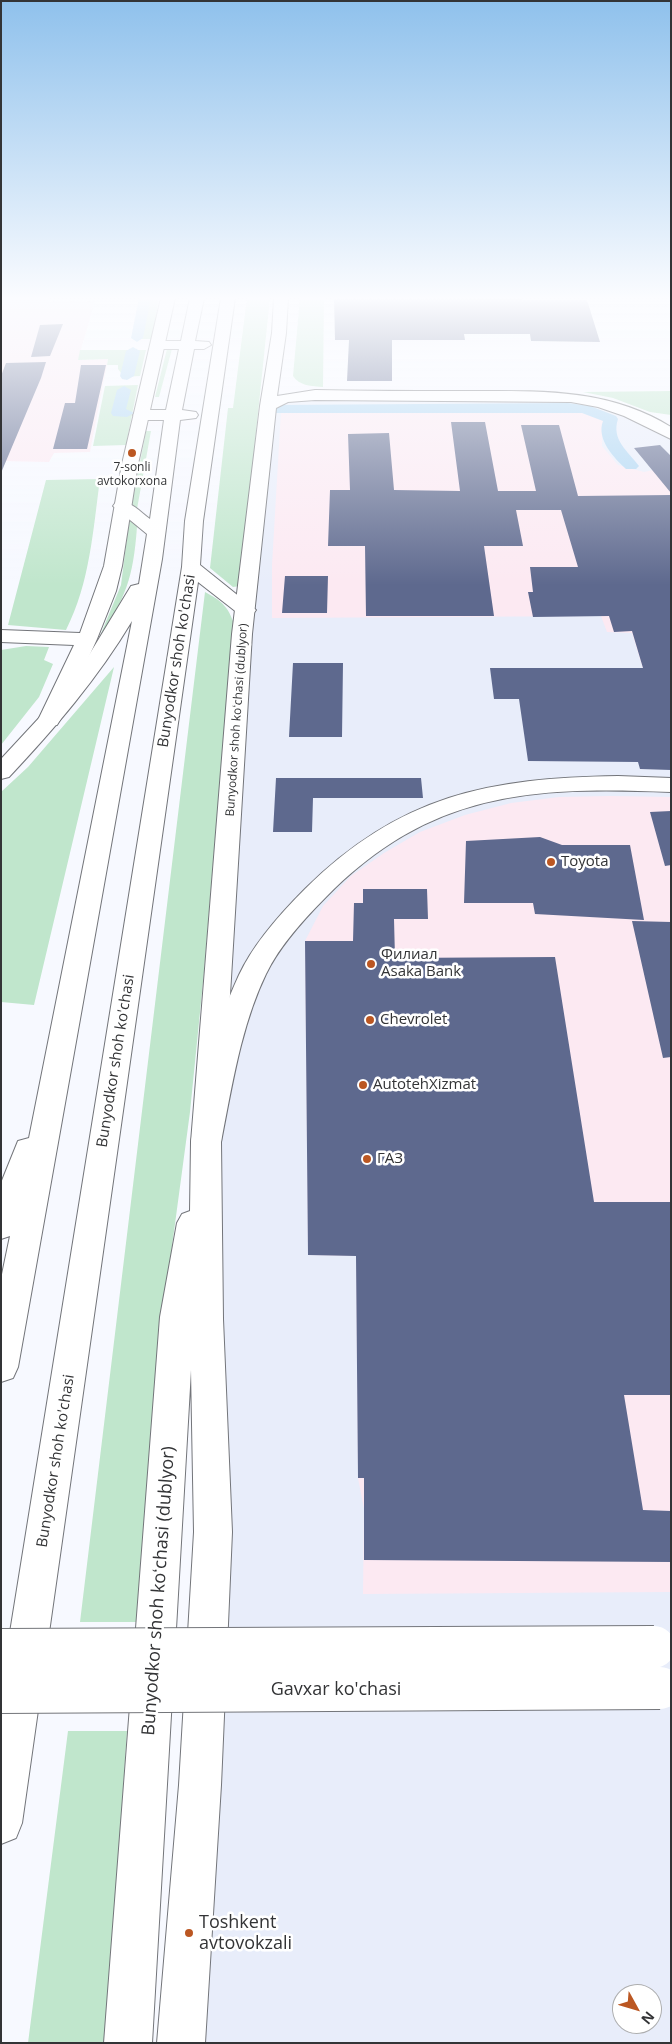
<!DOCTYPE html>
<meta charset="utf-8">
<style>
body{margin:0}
#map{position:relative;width:672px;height:2044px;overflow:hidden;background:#f7f9ff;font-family:"Open Sans",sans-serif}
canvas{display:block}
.frame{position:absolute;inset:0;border:2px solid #333436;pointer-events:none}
.north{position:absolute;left:612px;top:1984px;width:50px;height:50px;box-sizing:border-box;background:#fff;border:1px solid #adaeaf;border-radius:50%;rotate:129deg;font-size:14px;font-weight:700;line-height:20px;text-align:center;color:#333436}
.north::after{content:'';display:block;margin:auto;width:18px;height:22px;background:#bb5722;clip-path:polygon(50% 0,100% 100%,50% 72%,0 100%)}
</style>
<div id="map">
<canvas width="672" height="2044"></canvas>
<div class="frame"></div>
<div class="north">N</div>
</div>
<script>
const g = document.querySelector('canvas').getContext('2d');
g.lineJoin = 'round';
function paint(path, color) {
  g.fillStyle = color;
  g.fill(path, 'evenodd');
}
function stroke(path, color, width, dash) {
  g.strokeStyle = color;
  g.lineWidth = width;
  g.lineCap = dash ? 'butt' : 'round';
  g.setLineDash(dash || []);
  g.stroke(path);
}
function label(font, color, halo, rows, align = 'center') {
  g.font = font + ' "Open Sans",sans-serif';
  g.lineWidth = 5;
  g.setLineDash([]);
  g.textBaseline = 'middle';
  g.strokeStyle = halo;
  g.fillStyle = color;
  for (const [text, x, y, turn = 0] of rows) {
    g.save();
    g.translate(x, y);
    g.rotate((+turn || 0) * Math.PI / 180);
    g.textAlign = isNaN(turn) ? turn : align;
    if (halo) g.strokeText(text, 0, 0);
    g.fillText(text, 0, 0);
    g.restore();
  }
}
const built = new Path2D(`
 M 581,399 L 671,434 L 671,2043 L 181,2043 L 206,1142 L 268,406 L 278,400 ZM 622,1994 L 652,1994 L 652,2024 L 622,2024 Z`);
const industrial = new Path2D(`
 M 1,298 L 48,298 L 48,302 L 95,301 L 78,360 L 108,359 L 90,452 L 54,453 L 49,462 L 1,461 Z
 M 562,410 L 585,412 L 603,418 L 602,446 L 618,465 L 644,472 L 671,466 L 671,760 L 632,633 L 607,632 L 601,616 L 272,618 L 272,565 L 281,411 Z
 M 610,796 L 671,797 L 671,1592 L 363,1594 L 364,1509 L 358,1478 L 356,1256 L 308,1255 L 305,941 L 323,906 L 351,876 L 384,853 L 420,832 L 465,815 L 511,803 L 559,797 Z`);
const green = new Path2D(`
 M 148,298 L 159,298 L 152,339 L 139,339 Z
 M 247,298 L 270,298 L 240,586 L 233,587 L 210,568 L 228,408 L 233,408 Z
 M 300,298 L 324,298 L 323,387 C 312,386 299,386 293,376 Z
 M 167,349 L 172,349 L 159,397 L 155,397 Z
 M 80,350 L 146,350 L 140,376 L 124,377 L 118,369 L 118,365 L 107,365 L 108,359 L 78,360 Z
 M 138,385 L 126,445 L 93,446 L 105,386 Z
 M 671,391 L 671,415 L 650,412 L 613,398 L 583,392 Z
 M 146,431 L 151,431 L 137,509 L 132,504 Z
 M 100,479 C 93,530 90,583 66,630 L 8,625 L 46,480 Z
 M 132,520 L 137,527 C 133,580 126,596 98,641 L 121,585 L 129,521 Z
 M 205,592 C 220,600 227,605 233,621 L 204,972 L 190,1112 L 168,1276 L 136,1622 L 80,1622 Z
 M 26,646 L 49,647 L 44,660 L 53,664 L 39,697 L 1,745 L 1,650 Z
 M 114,667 L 34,1005 L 1,1002 L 1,792 L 28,767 Z
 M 68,1731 L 127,1731 L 106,2043 L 28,2043 Z`);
const canal = new Path2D(`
 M 139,298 L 151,298 L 143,338 L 137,342 L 131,338 Z
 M 133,347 L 140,351 L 134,376 L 127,380 L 122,379 L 120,376 L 126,351 Z
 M 124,386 L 131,390 L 126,409 L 134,413 L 127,417 L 113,416 L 111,413 L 117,390 Z
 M 568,403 L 590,406 L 616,416 L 618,419 C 611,440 628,451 639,466 L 636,469 L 626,469 C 614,458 596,439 603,421 L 582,413 L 276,413 L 269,409 L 276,405 Z`);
const building = new Path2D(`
 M 334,298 L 587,300 L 600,342 L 531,341 L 530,334 L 464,334 L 465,340 L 392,340 L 392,381 L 347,381 L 349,340 L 335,340 Z
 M 63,324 L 50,356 L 31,357 L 40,325 Z
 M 46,362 L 41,378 L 1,473 L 1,376 L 6,363 Z
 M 81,365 L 106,365 L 87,449 L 53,449 L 65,403 L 75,403 Z
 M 451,422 L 485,422 L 498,491 L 536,491 L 521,425 L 559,425 L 578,496 L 671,495 L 671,770 L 640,769 L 638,762 L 528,761 L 519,699 L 494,699 L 490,668 L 643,668 L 632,631 L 614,632 L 609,616 L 533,617 L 528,592 L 533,592 L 530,567 L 578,567 L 561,510 L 516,510 L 523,546 L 484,546 L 494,616 L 366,616 L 365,546 L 328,546 L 330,490 L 350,490 L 348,434 L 389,433 L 394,490 L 460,491 Z
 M 660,445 L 671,456 L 671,493 L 634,448 Z
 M 285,576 L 328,576 L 327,613 L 282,613 Z
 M 293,663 L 343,663 L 342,737 L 289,737 Z
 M 276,778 L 421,778 L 423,798 L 313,798 L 312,832 L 273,832 Z
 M 671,811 L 671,865 L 665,866 L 650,812 Z
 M 540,837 L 562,845 L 630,845 L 644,920 L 535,914 L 533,903 L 464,903 L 466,841 Z
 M 363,889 L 427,889 L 428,919 L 394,919 L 395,958 L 555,957 L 594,1202 L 671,1202 L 671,1395 L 624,1395 L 643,1510 L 671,1511 L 671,1562 L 364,1560 L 364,1478 L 358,1478 L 356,1256 L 308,1255 L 305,941 L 353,941 L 354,903 L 363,903 Z
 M 632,921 L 671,922 L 671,1057 L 663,1058 Z`);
const minor = new Path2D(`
 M 161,298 L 175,298 L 138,464 L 122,566 L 116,591 L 97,639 L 60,720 L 57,725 L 49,726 L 41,725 L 38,720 L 74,645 L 1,642 L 1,630 L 80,633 L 104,566 L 122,464 Z
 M 274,298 L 288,298 L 286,333 L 277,396 L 315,390 C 365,391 414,391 464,391 C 535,391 607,387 671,427 L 671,439 L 624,416 L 598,407 L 571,402 L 315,400 L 288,402 L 276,408 L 252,634 L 221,1142 L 223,1319 L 232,1532 L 221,1785 L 205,2043 L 157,2043 L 179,1785 L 194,1532 L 191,1370 L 152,2043 L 104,2043 L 160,1317 L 177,1223 L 182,1214 L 190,1211 L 191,1142 L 232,634 L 260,406 L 272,333 Z`);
const major = new Path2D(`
 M 190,298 L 204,298 L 195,341 L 209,342 L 211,345 L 204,349 L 194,349 L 182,410 L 196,412 L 198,415 L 196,418 L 180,420 L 162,559 L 18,1367 L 13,1378 L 1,1382 L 1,1279 L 10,1236 L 1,1239 L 1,1183 L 18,1141 L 29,1138 L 132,621 C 98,678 55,728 9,777 L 1,779 L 1,759 L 52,704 L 86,660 L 131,586 L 139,584 L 147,534 L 113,506 L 116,502 C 129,499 139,511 150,519 L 164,420 L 141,420 L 133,415 L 141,410 L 166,410 L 179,349 L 157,349 L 150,345 L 157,341 L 181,341 Z
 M 221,298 L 235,298 L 203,521 L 200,565 L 256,610 L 253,614 L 239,614 L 198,582 L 22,1823 L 16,1838 L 1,1844 L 1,1688 L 182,567 L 185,521 Z
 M 618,776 L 671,778 L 671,792 C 531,786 429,792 326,897 C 304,919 280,945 266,974 C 241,1026 232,1086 221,1142 L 217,1150 L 206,1153 L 195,1150 L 191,1142 C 203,1086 214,1028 239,975 C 254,943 280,914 305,889 C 400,795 489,778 618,776 Z`);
const majorBridge = new Path2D(`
 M 1,1650 L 654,1647
 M 1,1692 L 660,1688`);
const markers = [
 [132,453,5,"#bb5722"],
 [551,862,5,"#bb5722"],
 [371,964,5,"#bb5722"],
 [370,1020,5,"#bb5722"],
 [363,1085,5,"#bb5722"],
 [367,1159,5,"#bb5722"],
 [189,1933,5,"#bb5722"]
];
const farPoinames = [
 ["7-sonli",132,468],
 ["avtokorxona",132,482]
];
const farStreetnames = [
 ["Bunyodkor shoh koʻchasi (dublyor)",237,720,-86]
];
const streetNames = [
 ["Bunyodkor shoh ko'chasi",177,661,-81],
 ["Bunyodkor shoh ko'chasi",116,1061,-81],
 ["Bunyodkor shoh ko'chasi",56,1461,-81]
];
const poiNames = [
 ["Toyota",561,862],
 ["Филиал",381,955],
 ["Asaka Bank",381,972],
 ["Chevrolet",380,1020],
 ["AutotehXizmat",373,1085],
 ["ГАЗ",377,1159]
];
const nearStreetnames = [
 ["Bunyodkor shoh koʻchasi (dublyor)",159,1591,-86],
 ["Gavxar ko'chasi",336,1690]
];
const nearPoinames = [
 ["Toshkent",199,1923],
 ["avtovokzali",199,1944]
];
paint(built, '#e8edfa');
paint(industrial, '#fce9f2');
paint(green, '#c0e6cc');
paint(canal, '#aad4f2');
paint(building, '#5e698e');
stroke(minor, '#73757a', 2);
stroke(major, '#73757a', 2);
paint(minor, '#fff');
paint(major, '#fff');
stroke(majorBridge, '#73757a', 44, []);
stroke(majorBridge, '#fff', 42);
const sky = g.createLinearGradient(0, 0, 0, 585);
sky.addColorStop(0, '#8fc1ec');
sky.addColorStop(0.51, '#fbfcff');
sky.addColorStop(1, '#fbfcff00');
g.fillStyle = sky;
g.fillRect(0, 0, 672, 585);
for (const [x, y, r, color] of markers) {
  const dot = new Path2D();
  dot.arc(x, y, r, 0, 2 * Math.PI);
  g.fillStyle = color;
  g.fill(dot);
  stroke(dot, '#fff', 2);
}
label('12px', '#333436', '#fff', farPoinames);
label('12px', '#333436', '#fff', farStreetnames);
label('15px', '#333436', '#fff', streetNames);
label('15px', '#333436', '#fff', poiNames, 'left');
label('18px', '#333436', '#fff', nearStreetnames);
label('18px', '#333436', '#fff', nearPoinames, 'left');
</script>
